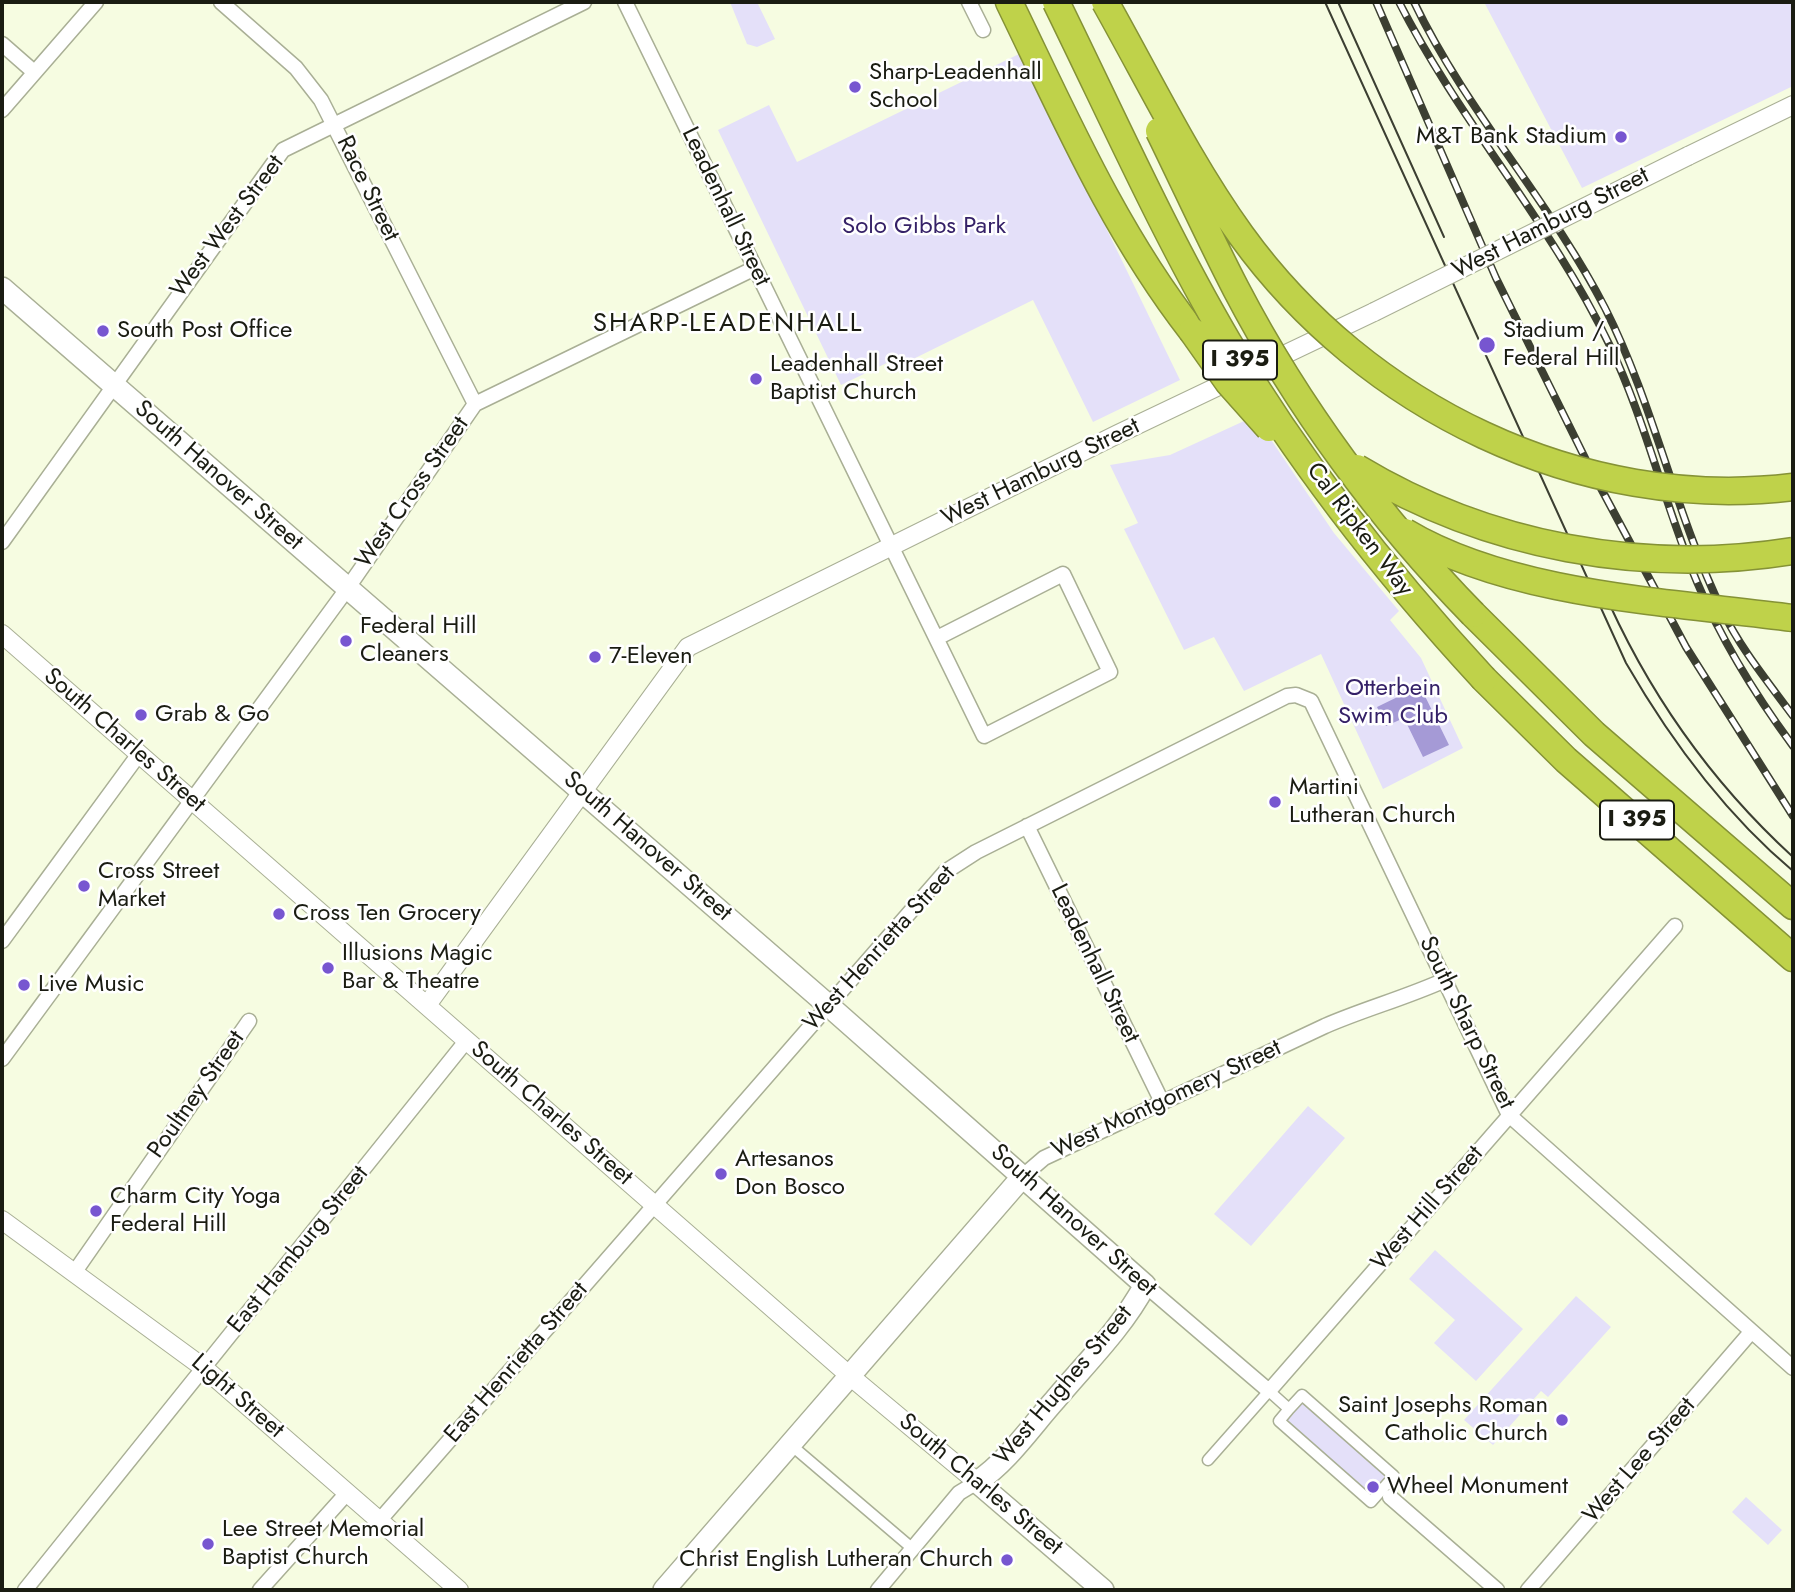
<!DOCTYPE html>
<style>
body{margin:0}
#map{position:relative;width:1795px;height:1592px;overflow:hidden;background:#f6fce1;font-family:Jost,sans-serif}
canvas{display:block}
.frame{position:absolute;inset:0;border:4px solid #1a1c12;pointer-events:none}
</style>
<div id="map">
<canvas width="1795" height="1592"></canvas>
<div class="frame"></div>
</div>
<script>
const g = document.querySelector('canvas').getContext('2d');
g.lineJoin = 'round';
function paint(path, color) {
  g.fillStyle = color;
  g.fill(path, 'evenodd');
}
function stroke(path, color, width, dash) {
  g.strokeStyle = color;
  g.lineWidth = width;
  g.lineCap = dash ? 'butt' : 'round';
  g.setLineDash(dash || []);
  g.stroke(path);
}
function label(font, color, halo, rows, align = 'center') {
  g.font = font + ' Jost,sans-serif';
  g.lineWidth = 5;
  g.setLineDash([]);
  g.textBaseline = 'middle';
  g.strokeStyle = halo;
  g.fillStyle = color;
  for (const [text, x, y, turn = 0] of rows) {
    g.save();
    g.translate(x, y);
    g.rotate((+turn || 0) * Math.PI / 180);
    g.textAlign = isNaN(turn) ? turn : align;
    if (halo) g.strokeText(text, 0, 0);
    g.fillText(text, 0, 0);
    g.restore();
  }
}
const green = new Path2D(`
 M 730,2 L 757,2 L 775,39 L 757,47 L 747,44 Z
 M 1484,2 L 1793,2 L 1793,86 L 1582,188 Z
 M 1021,53 L 1180,380 L 1093,422 L 1033,300 L 901,365 L 897,358 L 841,385 L 718,130 L 769,105 L 797,162 Z
 M 1255,416 L 1334,533 L 1399,611 L 1390,620 L 1421,658 L 1463,748 L 1383,789 L 1321,654 L 1244,691 L 1214,637 L 1184,650 L 1124,529 L 1138,523 L 1110,465 L 1170,455 Z
 M 1308,1106 L 1345,1138 L 1251,1246 L 1214,1214 Z
 M 1435,1250 L 1523,1329 L 1476,1381 L 1434,1343 L 1455,1320 L 1409,1279 Z
 M 1576,1296 L 1611,1327 L 1548,1397 L 1541,1391 L 1493,1445 L 1464,1420 Z
 M 1302,1400 L 1388,1476 L 1371,1497 L 1284,1420 Z
 M 1746,1497 L 1782,1530 L 1768,1545 L 1732,1512 Z`);
const water = new Path2D(`
 M 1420,686 L 1449,745 L 1423,757 L 1404,718 L 1386,726 L 1377,707 Z`);
const pedestrian = new Path2D(`
 M 791,1445 L 913,1549
 M 1208,1460 L 1269,1391 L 1289,1409 L 1279,1421 L 1371,1502 L 1394,1476 L 1302,1395 L 1289,1409`);
const minor = new Path2D(`
 M 221,2 L 296,68 L 321,100 L 475,404
 M 625,2 L 984,736 L 1110,672 L 1063,574 L 937,638
 M 969,2 L 983,30
 M 2,44 L 34,72
 M 2,110 L 96,2
 M 2,542 L 283,150 L 584,2
 M 1027,826 L 1162,1102
 M 2,941 L 139,754
 M 2,1059 L 347,589 L 475,404 L 755,268
 M 1023,1176 L 1044,1158 L 1325,1026 C 1364,1009 1405,998 1445,980
 M 74,1273 L 249,1021
 M 1145,1285 L 1269,1391 L 1675,926
 M 1390,1497 L 1497,1590
 M 379,1521 L 945,872 L 976,852 L 1287,696 L 1296,695 L 1311,701 L 1509,1115 L 1793,1368
 M 25,1590 L 467,1040
 M 260,1590 L 347,1493
 M 878,1590 L 959,1493 L 977,1482
 M 1528,1590 L 1751,1332`);
const tertiary = new Path2D(`
 M 1688,156 L 1793,105
 M 2,634 L 850,1376 L 977,1482
 M 427,1005 L 688,647 L 1118,434 L 1374,312
 M 2,1220 L 204,1368 L 459,1590`);
const secondary = new Path2D(`
 M 2,288 L 828,1005 L 1145,1285 C 1122,1328 1086,1363 1055,1400 C 1030,1428 1008,1461 977,1482 L 1103,1590
 M 664,1590 L 1023,1176`);
const motorway = new Path2D(`
 M 1009,2 C 1064,115 1114,231 1192,331
 M 1473,614 L 1594,734 L 1793,906
 M 1484,679 L 1566,760 L 1793,958`);
const tram = new Path2D(`
 M 1325,2 L 1626,663 C 1671,741 1724,813 1793,871
 M 1338,2 L 1444,237
 M 1601,585 C 1646,690 1709,780 1793,857`);
const rail = new Path2D(`
 M 1376,2 L 1496,278 L 1589,466 L 1686,647 L 1793,816
 M 1399,2 C 1460,122 1551,223 1609,344 C 1646,421 1664,504 1697,582 C 1721,639 1756,696 1793,746
 M 1414,2 C 1466,111 1550,201 1605,308 C 1654,405 1675,513 1722,610 C 1740,648 1768,682 1793,716`);
const tertiaryBridge = new Path2D(`
 M 1374,312 L 1688,156`);
const motorwayBridge = new Path2D(`
 M 1056,2 C 1112,116 1164,233 1228,342 C 1300,464 1388,575 1484,679
 M 1105,2 C 1149,80 1189,163 1241,235 C 1365,407 1581,513 1793,487
 M 1159,131 C 1185,184 1209,237 1236,289 C 1297,406 1381,520 1473,614
 M 1192,331 L 1228,382 L 1269,428
 M 1357,468 C 1488,547 1643,575 1793,551
 M 1405,532 C 1512,596 1672,602 1793,618`);
const markers = [
 [855,87,7,"#7756d0"],
 [1621,137,7,"#7756d0"],
 [103,331,7,"#7756d0"],
 [1487,345,9,"#7756d0"],
 [756,379,7,"#7756d0"],
 [346,641,7,"#7756d0"],
 [595,657,7,"#7756d0"],
 [141,715,7,"#7756d0"],
 [1275,802,7,"#7756d0"],
 [84,886,7,"#7756d0"],
 [279,914,7,"#7756d0"],
 [328,968,7,"#7756d0"],
 [24,985,7,"#7756d0"],
 [721,1174,7,"#7756d0"],
 [96,1211,7,"#7756d0"],
 [1562,1420,7,"#7756d0"],
 [1373,1487,7,"#7756d0"],
 [208,1544,7,"#7756d0"],
 [1007,1560,7,"#7756d0"]
];
const shields = [
 [1240,360,74],
 [1637,820,74]
];
const shieldNames = [
 ["I 395",1240,360],
 ["I 395",1637,820]
];
const poiNames = [
 ["Sharp-Leadenhall",869,73],
 ["School",869,101],
 ["M&T Bank Stadium",1607,137,"right"],
 ["South Post Office",117,331],
 ["Stadium /",1503,331],
 ["Federal Hill",1503,359],
 ["Leadenhall Street",770,365],
 ["Baptist Church",770,393],
 ["Federal Hill",360,627],
 ["Cleaners",360,655],
 ["7-Eleven",609,657],
 ["Grab & Go",155,715],
 ["Martini",1289,788],
 ["Lutheran Church",1289,816],
 ["Cross Street",98,872],
 ["Market",98,900],
 ["Cross Ten Grocery",293,914],
 ["Illusions Magic",342,954],
 ["Bar & Theatre",342,982],
 ["Live Music",38,985],
 ["Artesanos",735,1160],
 ["Don Bosco",735,1188],
 ["Charm City Yoga",110,1197],
 ["Federal Hill",110,1225],
 ["Saint Josephs Roman",1548,1406,"right"],
 ["Catholic Church",1548,1434,"right"],
 ["Wheel Monument",1387,1487],
 ["Lee Street Memorial",222,1530],
 ["Baptist Church",222,1558],
 ["Christ English Lutheran Church",993,1560,"right"]
];
const streetNames = [
 ["Race Street",367,189,64],
 ["Leadenhall Street",725,207,64],
 ["West Hamburg Street",1551,224,-27],
 ["West West Street",228,227,-53],
 ["West Hamburg Street",1041,473,-26],
 ["South Hanover Street",218,476,41],
 ["West Cross Street",413,493,-55],
 ["Cal Ripken Way",1359,530,53],
 ["South Charles Street",124,741,41],
 ["South Hanover Street",647,847,41],
 ["West Henrietta Street",880,949,-48],
 ["Leadenhall Street",1094,964,64],
 ["South Sharp Street",1466,1023,64],
 ["Poultney Street",197,1095,-55],
 ["West Montgomery Street",1167,1100,-25],
 ["South Charles Street",551,1114,41],
 ["West Hill Street",1428,1209,-49],
 ["South Hanover Street",1073,1221,42],
 ["East Hamburg Street",299,1250,-51],
 ["East Henrietta Street",517,1363,-49],
 ["West Hughes Street",1064,1386,-50],
 ["Light Street",237,1397,41],
 ["West Lee Street",1640,1461,-49],
 ["South Charles Street",980,1485,40]
];
const parkNames = [
 ["Solo Gibbs Park",924,227],
 ["Otterbein",1393,689],
 ["Swim Club",1393,717]
];
const neighbourhoodNames = [
 ["SHARP-LEADENHALL",728,325]
];
paint(green, '#e4e0f9');
paint(water, '#a59ad6');
stroke(pedestrian, '#a9af95', 13);
stroke(minor, '#a9af95', 17);
stroke(tertiary, '#a9af95', 20);
stroke(secondary, '#a9af95', 24);
stroke(motorway, '#859236', 29);
stroke(pedestrian, '#fff', 10);
stroke(minor, '#fff', 14);
stroke(tertiary, '#fff', 18);
stroke(secondary, '#fff', 21);
stroke(motorway, '#bfd24a', 26);
stroke(tram, '#3c3f32', 2);
stroke(rail, '#3c3f32', 8);
stroke(rail, '#fff', 5, [16]);
stroke(tertiaryBridge, '#a9af95', 20, []);
stroke(motorwayBridge, '#859236', 29, []);
stroke(tertiaryBridge, '#fff', 18);
stroke(motorwayBridge, '#bfd24a', 26);
for (const [x, y, r, color] of markers) {
  const dot = new Path2D();
  dot.arc(x, y, r, 0, 2 * Math.PI);
  g.fillStyle = color;
  g.fill(dot);
  stroke(dot, '#fff', 2.5);
}
for (const [x, y, w] of shields) {
  const box = new Path2D();
  box.roundRect(x - w / 2, y - 19.5, w, 39, 5);
  g.fillStyle = '#fff';
  g.fill(box);
  stroke(box, '#1a1c12', 2);
}
label('bold 23px', '#1a1c12', null, shieldNames);
label('24px', '#1a1c12', '#fff', poiNames, 'left');
label('24px', '#1a1c12', '#fff', streetNames);
label('24px', '#352167', '#fff', parkNames);
g.letterSpacing = '2px';
label('26px', '#1a1c12', '#fff', neighbourhoodNames);
g.letterSpacing = '0px';
</script>
